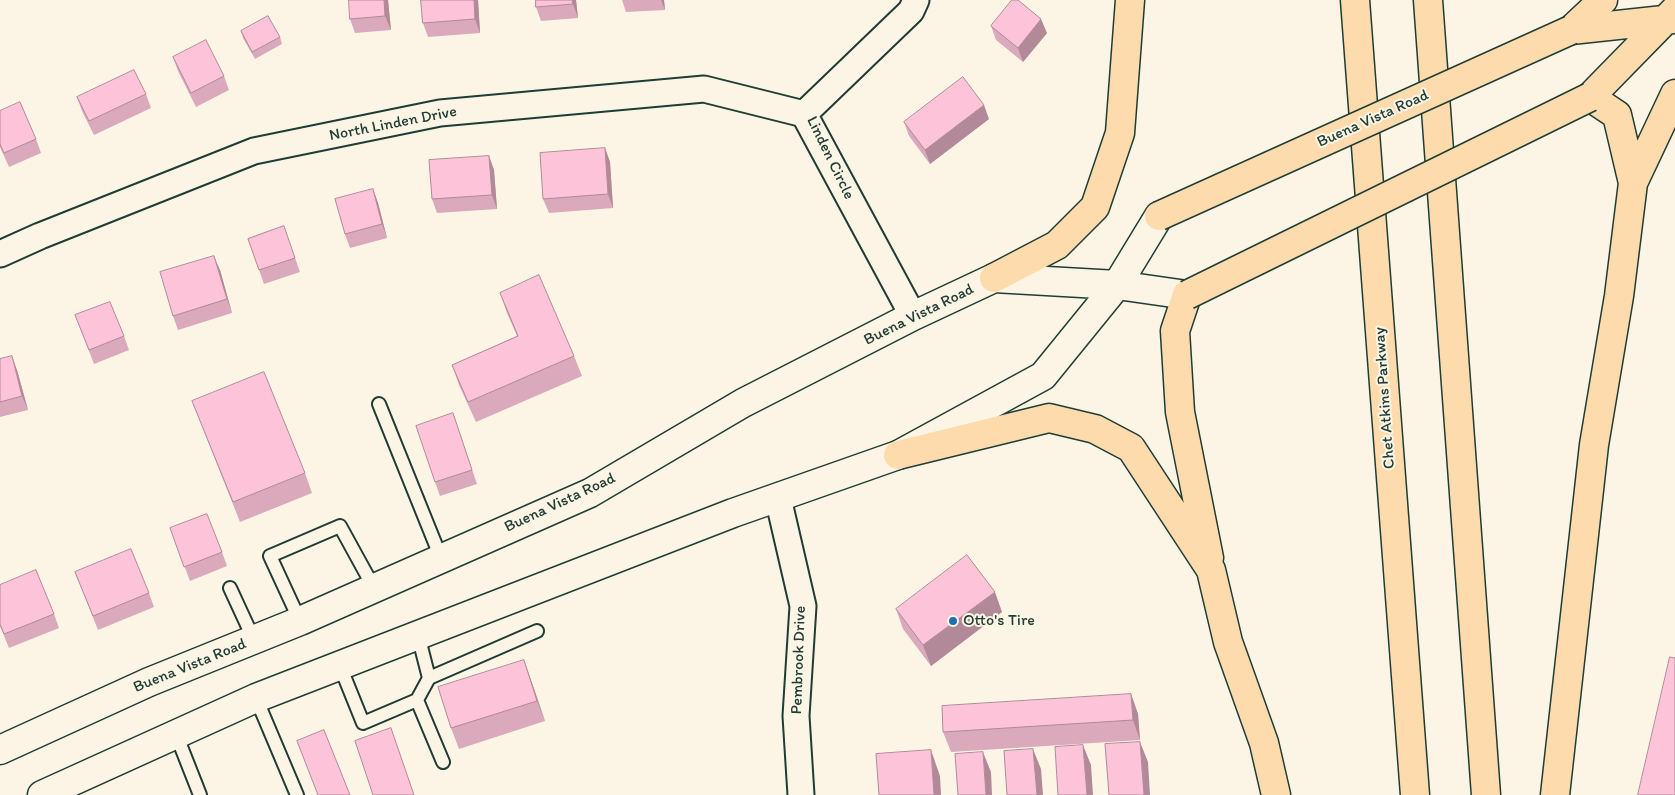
<!DOCTYPE html>
<style>
body{margin:0}
canvas{display:block;background:#fcf5e5}
</style>
<canvas width="1675" height="795"></canvas>
<script>
const g = document.querySelector('canvas').getContext('2d');
g.lineJoin = 'round';
function stroke(path, color, width, dash) {
  g.strokeStyle = color;
  g.lineWidth = width;
  g.lineCap = dash ? 'butt' : 'round';
  g.setLineDash(dash || []);
  g.stroke(path);
}
function paint(path, color) {
  g.fillStyle = color;
  g.fill(path, 'evenodd');
}
function label(font, color, halo, rows, align = 'center') {
  g.font = font + ' Itim,sans-serif';
  g.lineWidth = 4;
  g.setLineDash([]);
  g.textBaseline = 'middle';
  g.strokeStyle = halo;
  g.fillStyle = color;
  for (const [text, x, y, turn = 0] of rows) {
    g.save();
    g.translate(x, y);
    g.rotate((+turn || 0) * Math.PI / 180);
    g.textAlign = isNaN(turn) ? turn : align;
    if (halo) g.strokeText(text, 0, 0);
    g.fillText(text, 0, 0);
    g.restore();
  }
}
const service = new Path2D(`
 M 379,404 L 441,558
 M 230,588 L 254,640
 M 300,621 L 270,556 L 340,526 L 374,588
 M 340,666 L 363,723 L 417,700 L 443,762
 M 429,678 L 537,631
 M 256,698 L 297,795
 M 417,700 L 429,678 L 418,635
 M 176,734 L 200,795`);
const minor = new Path2D(`
 M 804,114 L 913,316
 M 804,114 L 911,11 L 916,0
 M 0,254 L 40,236 L 254,151 L 440,113 L 704,89 L 804,114
 M 778,498 L 803,606 L 796,716 L 801,795`);
const secondary = new Path2D(`
 M 0,750 L 149,682 L 300,621 L 590,493 L 743,403 L 913,316 L 994,278 L 1117,285 L 1187,295
 M 42,795 L 256,698 L 733,513 L 898,455 L 1043,376 L 1117,285 L 1159,216`);
const primary = new Path2D(`
 M 1571,30 L 1673,19
 M 1590,97 L 1675,10`);
const motorway = new Path2D(`
 M 1355,0 L 1415,795
 M 1428,0 L 1486,795
 M 1571,30 L 1603,0
 M 1633,183 L 1675,94
 M 994,278 L 1057,245 L 1095,207 L 1120,133 L 1130,0
 M 1187,295 L 1175,331 L 1180,412 L 1209,558
 M 898,455 L 1049,418 L 1095,429 L 1131,448 L 1211,570 L 1228,642 L 1264,743 L 1276,795
 M 1555,795 L 1594,445 L 1619,296 L 1633,183 L 1617,115 L 1590,97`);
const primaryBridge = new Path2D(`
 M 1159,216 L 1571,30
 M 1187,295 L 1590,97`);
const wall = new Path2D(`
 M 388,0 L 391,30 L 355,33 L 350,19 Z
 M 421,0 L 478,0 L 480,33 L 428,37 L 423,23 Z
 M 536,0 L 576,0 L 578,18 L 541,21 L 536,7 Z
 M 622,0 L 664,0 L 665,10 L 626,12 Z
 M 991,26 L 1047,33 L 1023,62 L 996,40 Z
 M 241,31 L 280,37 L 282,44 L 255,59 L 243,38 Z
 M 173,57 L 224,76 L 229,90 L 196,107 L 178,71 Z
 M 146,94 L 151,108 L 94,135 L 82,111 L 77,97 Z
 M 0,111 L 36,139 L 41,153 L 9,167 L 0,147 Z
 M 989,119 L 930,164 L 909,136 L 904,122 Z
 M 605,148 L 610,162 L 613,208 L 549,213 L 543,199 Z
 M 489,156 L 494,170 L 497,209 L 437,213 L 432,199 Z
 M 373,189 L 378,203 L 387,238 L 350,248 L 345,234 Z
 M 284,226 L 300,272 L 264,284 L 248,239 Z
 M 220,270 L 232,313 L 178,330 L 173,316 Z
 M 500,293 L 574,356 L 582,376 L 476,422 L 459,385 L 452,365 L 517,336 L 507,313 Z
 M 75,315 L 124,336 L 129,350 L 94,364 Z
 M 0,359 L 17,370 L 28,410 L 0,417 Z
 M 192,401 L 305,473 L 312,493 L 240,522 Z
 M 453,413 L 477,484 L 440,496 L 435,482 Z
 M 170,528 L 222,552 L 227,566 L 190,581 Z
 M 75,572 L 149,593 L 154,607 L 98,630 Z
 M 0,585 L 54,614 L 59,628 L 9,648 L 0,626 Z
 M 896,609 L 1002,612 L 931,666 L 903,629 Z
 M 524,660 L 545,721 L 459,749 L 451,728 Z
 M 1131,694 L 1138,714 L 1140,740 L 951,752 L 943,732 Z`);
const shadedWall = new Path2D(`
 M 384,0 L 388,0 L 391,30 L 385,16 Z
 M 474,0 L 478,0 L 480,33 L 475,19 Z
 M 572,0 L 576,0 L 578,18 L 573,4 Z
 M 661,0 L 664,0 L 665,10 Z
 M 1041,19 L 1047,33 L 1023,62 L 1018,48 Z
 M 984,105 L 989,119 L 930,164 L 925,150 Z
 M 605,148 L 610,162 L 613,208 L 608,194 Z
 M 489,156 L 494,170 L 497,209 L 492,195 Z
 M 373,189 L 378,203 L 387,238 L 382,224 Z
 M 214,256 L 220,270 L 232,313 L 227,299 Z
 M 12,356 L 17,370 L 28,410 L 22,396 Z
 M 995,592 L 1002,612 L 931,666 L 923,645 Z
 M 524,660 L 531,680 L 545,721 L 537,701 Z
 M 1131,694 L 1138,714 L 1140,740 L 1133,720 Z
 M 1140,742 L 1148,762 L 1150,795 L 1144,795 Z
 M 1083,745 L 1091,765 L 1093,795 L 1087,795 Z
 M 1033,749 L 1041,769 L 1043,795 L 1037,795 Z
 M 931,750 L 940,776 L 941,795 L 934,795 Z
 M 983,752 L 991,772 L 992,795 L 986,795 Z`);
const building = new Path2D(`
 M 349,0 L 384,0 L 385,16 L 350,19 Z
 M 421,0 L 474,0 L 475,19 L 423,23 Z
 M 536,0 L 572,0 L 573,4 L 536,7 Z
 M 1012,0 L 1018,0 L 1041,19 L 1018,48 L 991,26 Z
 M 268,16 L 280,37 L 252,52 L 241,31 Z
 M 206,40 L 224,76 L 191,93 L 173,57 Z
 M 134,70 L 146,94 L 89,121 L 77,97 Z
 M 963,77 L 984,105 L 925,150 L 904,122 Z
 M 20,102 L 36,139 L 4,153 L 0,144 L 0,111 Z
 M 605,148 L 608,194 L 543,199 L 540,153 Z
 M 489,156 L 492,195 L 432,199 L 429,160 Z
 M 373,189 L 382,224 L 345,234 L 335,199 Z
 M 284,226 L 295,258 L 259,270 L 248,239 Z
 M 214,256 L 227,299 L 173,316 L 160,272 Z
 M 539,275 L 574,356 L 468,402 L 452,365 L 518,336 L 500,293 Z
 M 110,302 L 124,336 L 89,350 L 75,315 Z
 M 12,356 L 22,396 L 0,402 L 0,359 Z
 M 264,372 L 305,473 L 233,502 L 192,401 Z
 M 453,413 L 472,470 L 435,482 L 416,426 Z
 M 207,514 L 222,552 L 184,567 L 170,528 Z
 M 131,549 L 149,593 L 93,616 L 75,572 Z
 M 967,555 L 995,592 L 923,645 L 896,609 Z
 M 36,570 L 54,614 L 4,634 L 0,624 L 0,585 Z
 M 1670,657 L 1675,658 L 1675,795 L 1638,795 Z
 M 524,660 L 537,701 L 451,728 L 438,687 Z
 M 1131,694 L 1133,720 L 943,732 L 942,706 Z
 M 391,728 L 414,795 L 373,795 L 355,741 Z
 M 324,730 L 350,795 L 318,795 L 297,741 Z
 M 1140,742 L 1144,795 L 1109,795 L 1105,744 Z
 M 1083,745 L 1087,795 L 1058,795 L 1055,747 Z
 M 1033,749 L 1037,795 L 1007,795 L 1004,751 Z
 M 931,750 L 934,795 L 879,795 L 876,754 Z
 M 983,752 L 986,795 L 958,795 L 955,754 Z`);
const markers = [
 [953,621,5,"#1f6fb2"]
];
const streetNames = [
 ["Buena Vista Road",1373,119,-24],
 ["North Linden Drive",393,124,-11],
 ["Linden Circle",830,158,64],
 ["Buena Vista Road",919,315,-26],
 ["Chet Atkins Parkway",1385,398,-94],
 ["Buena Vista Road",560,503,-25],
 ["Pembrook Drive",799,660,-88],
 ["Buena Vista Road",190,666,-22]
];
const poiNames = [
 ["Otto's Tire",963,621]
];
stroke(service, '#1f3d34', 16);
stroke(minor, '#1f3d34', 29);
stroke(secondary, '#1f3d34', 31);
stroke(primary, '#1f3d34', 31);
stroke(motorway, '#1f3d34', 31);
stroke(service, '#fcf5e5', 12);
stroke(minor, '#fcf5e5', 25);
stroke(secondary, '#fcf5e5', 28);
stroke(primary, '#fedbac', 28);
stroke(motorway, '#fedbac', 28);
stroke(primaryBridge, '#1f3d34', 31, []);
stroke(primaryBridge, '#fedbac', 28);
paint(wall, '#daa9bb');
paint(shadedWall, '#b18998');
paint(building, '#fdc4d9');
stroke(building, '#b18998', 1);
for (const [x, y, r, color] of markers) {
  const dot = new Path2D();
  dot.arc(x, y, r, 0, 2 * Math.PI);
  g.fillStyle = color;
  g.fill(dot);
  stroke(dot, '#fcf5e5', 2);
}
label('16px', '#1f3d34', '#fcf5e5', streetNames);
label('16px', '#1f3d34', '#fcf5e5', poiNames, 'left');
</script>
